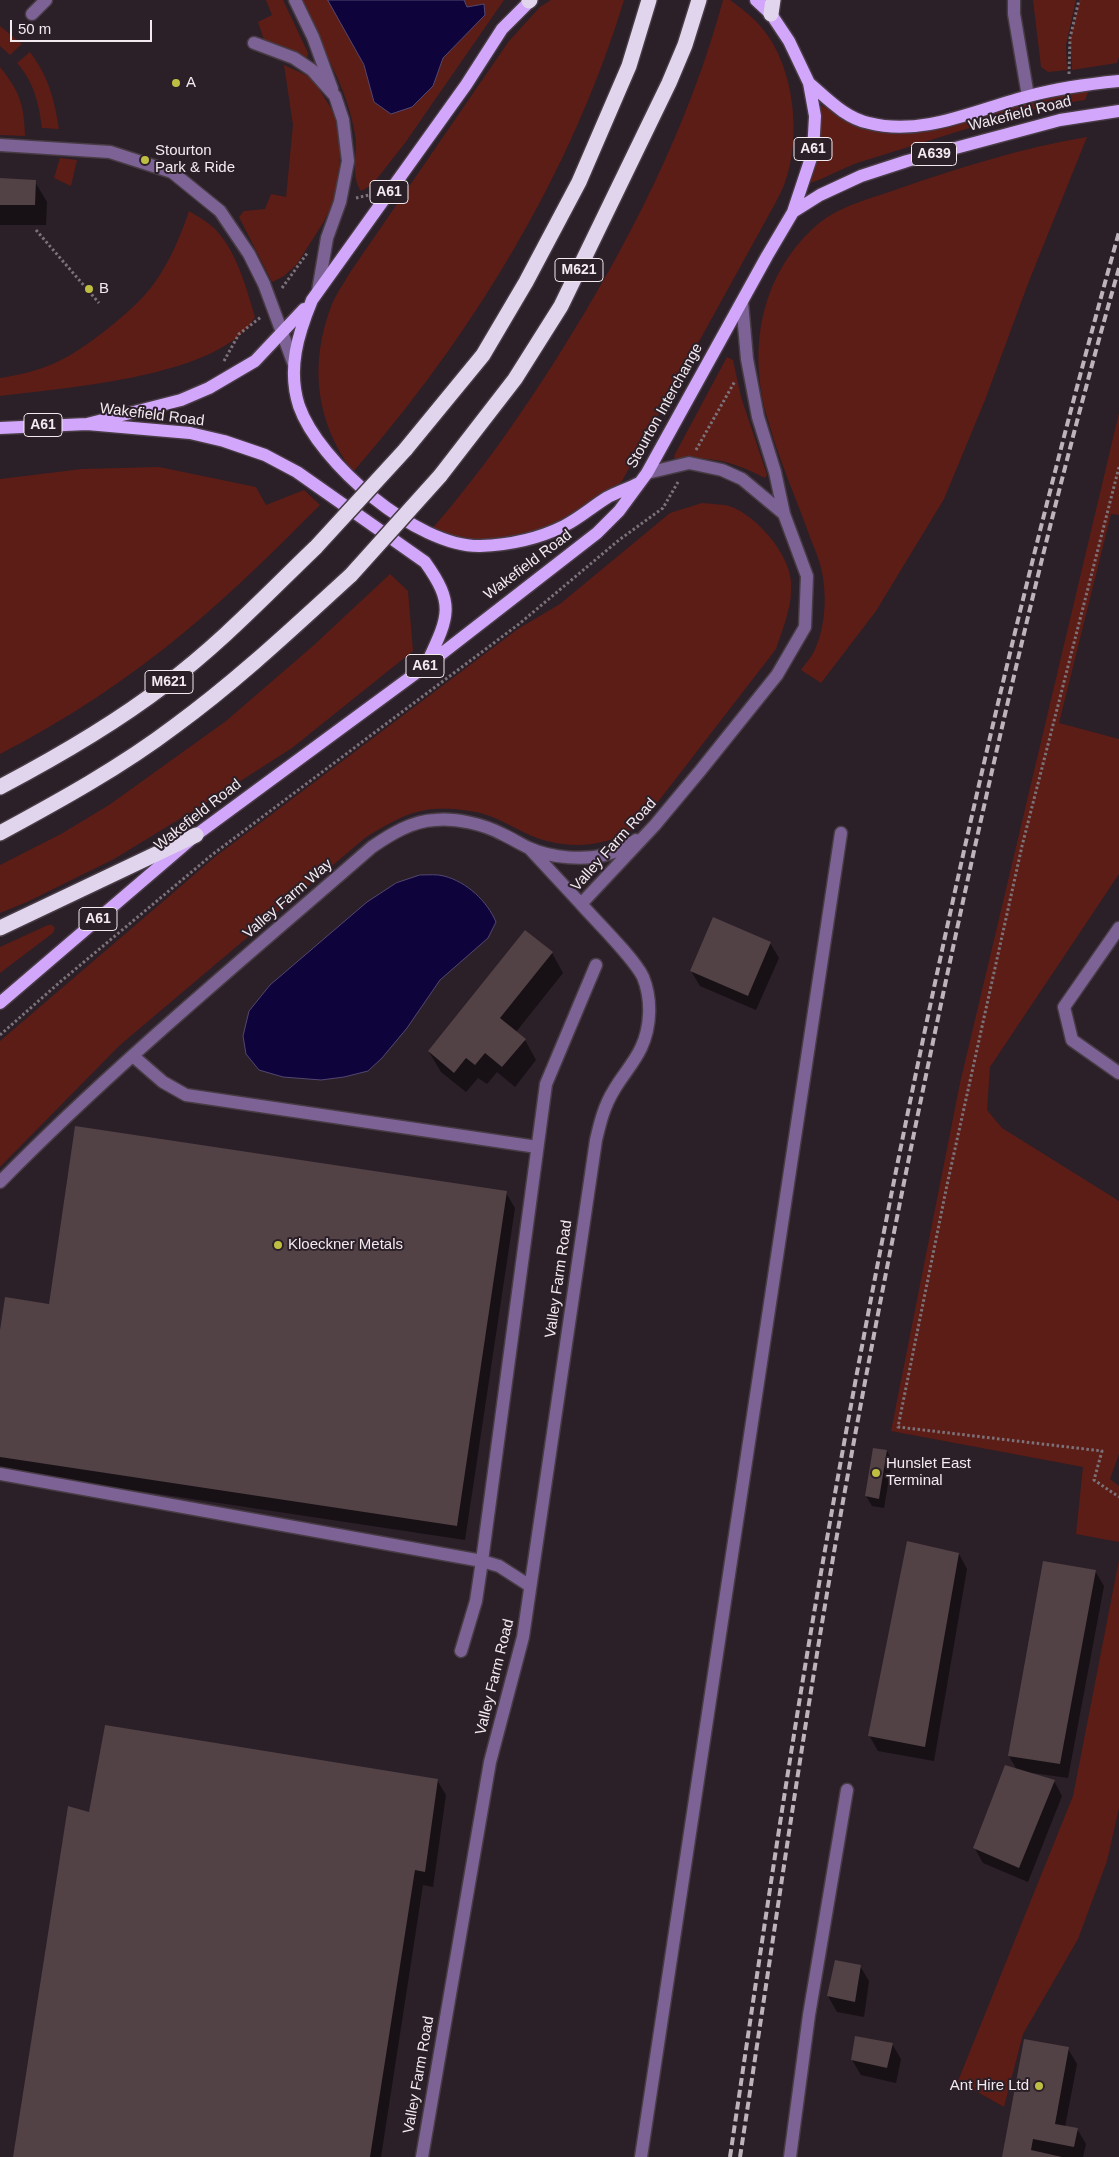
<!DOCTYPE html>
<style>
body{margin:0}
#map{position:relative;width:1119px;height:2157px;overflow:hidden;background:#2b1f28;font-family:Arial,sans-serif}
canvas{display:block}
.scale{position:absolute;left:10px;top:20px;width:142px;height:22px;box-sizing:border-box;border:2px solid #f3eaf0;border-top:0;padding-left:6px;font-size:15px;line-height:18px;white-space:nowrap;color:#f3eaf0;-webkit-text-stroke:4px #2b1f28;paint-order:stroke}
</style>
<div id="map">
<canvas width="1119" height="2157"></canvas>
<div class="scale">50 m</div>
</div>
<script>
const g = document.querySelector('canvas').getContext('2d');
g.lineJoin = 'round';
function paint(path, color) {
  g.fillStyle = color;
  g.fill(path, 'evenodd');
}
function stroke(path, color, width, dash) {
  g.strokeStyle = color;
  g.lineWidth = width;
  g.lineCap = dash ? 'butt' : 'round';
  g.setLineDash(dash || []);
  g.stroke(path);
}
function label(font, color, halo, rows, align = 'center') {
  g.font = font + ' Arial,sans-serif';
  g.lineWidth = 4;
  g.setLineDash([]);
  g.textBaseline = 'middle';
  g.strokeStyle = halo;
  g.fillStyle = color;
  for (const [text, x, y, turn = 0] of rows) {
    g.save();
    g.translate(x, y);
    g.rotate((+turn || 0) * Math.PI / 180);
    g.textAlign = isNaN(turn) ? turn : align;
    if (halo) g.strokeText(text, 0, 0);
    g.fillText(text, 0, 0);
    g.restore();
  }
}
const green = new Path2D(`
 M 266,0 L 283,0 L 308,53 L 307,60 L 264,40 L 258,22 L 272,15 Z
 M 298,0 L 328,0 L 364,65 L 374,102 L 433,86 L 443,58 L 485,15 L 466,7 L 464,0 L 504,0 L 405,143 L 372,185 L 361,191 C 350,175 358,154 355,135 C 348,87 319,43 298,0 Z
 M 551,0 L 624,0 C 571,174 472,336 353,472 C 315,421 309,363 332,304 C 337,293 345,281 351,271 L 509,41 L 540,7 Z
 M 723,0 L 730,0 C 741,8 753,17 762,28 C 795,67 802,139 784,185 C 779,197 772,209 766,220 L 622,481 L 597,505 L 570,523 L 508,541 L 471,540 L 431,530 C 479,475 521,415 560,353 C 629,243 689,126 723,0 Z
 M 1033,0 L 1076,0 L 1066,45 L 1067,70 L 1048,72 L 1041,67 Z
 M 1080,0 L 1119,0 L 1119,57 L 1117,63 L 1072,70 L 1070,38 Z
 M 0,26 L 22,44 L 10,55 L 0,46 Z
 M 30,52 C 49,78 54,98 59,129 L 42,128 C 39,104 34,82 17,63 Z
 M 284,65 L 312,78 L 334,113 L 341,149 L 336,197 L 323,223 L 297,264 L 284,276 L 272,282 L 239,217 L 244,211 L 265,209 L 271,194 L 286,197 L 293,125 Z
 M 0,67 C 20,92 24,104 25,136 L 0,135 Z
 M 1089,90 L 1085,100 L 1047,106 L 1011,115 L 857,163 C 848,166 813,184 809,183 L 821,105 L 864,129 L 901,134 L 932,130 L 1043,100 Z
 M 1087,137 L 1029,281 L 985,400 L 944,499 L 876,611 L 821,683 L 801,670 C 806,663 813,655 816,647 C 826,623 827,593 821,568 C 818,555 811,541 807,529 C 794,493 778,457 768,420 C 747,350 760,274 818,224 C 840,206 869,199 895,190 C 958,168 1021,148 1087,137 Z
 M 60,158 L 77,160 L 71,186 L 54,178 Z
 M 189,211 C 197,216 208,222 215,229 C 237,252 246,287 255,317 C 252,321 250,326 246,329 C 201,378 64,388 0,396 L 0,378 C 20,375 41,370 59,361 C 82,351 124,317 142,298 C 164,275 179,241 189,211 Z
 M 727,357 L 733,360 L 741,397 L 767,475 L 765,478 C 732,461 712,456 675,459 L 674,456 Z
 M 1119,413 L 1119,515 L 1111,514 L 1059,723 L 1119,739 L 1119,874 L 990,1067 L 987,1110 L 1002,1128 L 1119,1201 L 1119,1454 L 1110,1479 L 1119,1486 L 1119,1542 L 1076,1534 L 1083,1467 L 891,1431 L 960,1083 Z
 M 159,467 L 256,487 L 266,505 L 304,490 L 320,505 C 277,548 234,591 187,630 C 130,678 66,720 0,754 L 0,479 L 82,469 Z
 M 702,503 C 710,504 721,504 729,506 C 756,515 788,552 791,581 C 793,605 783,628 776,649 L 647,816 C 640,822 633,829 626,833 C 598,848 566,848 537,838 C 519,831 503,820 484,814 C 470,810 450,808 435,809 C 409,810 386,825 365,838 L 120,1045 L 0,1167 L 0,1041 L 215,857 L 518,629 L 560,604 L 670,513 Z
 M 390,574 L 408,591 L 413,651 L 292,748 L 206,803 L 114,859 L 27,902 L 0,913 L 0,865 L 61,834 L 109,805 L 226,721 L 314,645 Z
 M 48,925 L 52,925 L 55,928 L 53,933 L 0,973 L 0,947 Z
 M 1119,1560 L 1119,1808 L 1107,1861 L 1078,1939 L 1023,2034 L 1004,2107 L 958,2081 L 1073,1796 Z`);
const water = new Path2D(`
 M 328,0 L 464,0 L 467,7 L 484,4 L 485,15 L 443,58 L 433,86 L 412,107 L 391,114 L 374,102 L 364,65 Z
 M 420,875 C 428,875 437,874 444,876 C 467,882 487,901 496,922 L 488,938 L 440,980 L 407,1028 L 382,1058 L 368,1071 L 344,1077 L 321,1080 L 283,1077 L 259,1070 L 246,1054 L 243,1036 L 249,1011 L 270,985 L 367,902 L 396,883 Z`);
const shadow = new Path2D(`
 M 0,180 L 35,182 L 47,202 L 46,225 L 0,225 Z
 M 770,943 L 779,958 L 756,1010 L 700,986 L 691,971 Z
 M 552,953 L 563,973 L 516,1032 L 525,1040 L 536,1060 L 515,1087 L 497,1072 L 487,1084 L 478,1078 L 466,1092 L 441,1072 L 429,1052 Z
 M 506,1193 L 515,1208 L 465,1540 L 0,1470 L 0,1339 Z
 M 887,1451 L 892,1461 L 884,1508 L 872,1506 L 866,1496 Z
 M 959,1554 L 967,1569 L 934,1761 L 878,1751 L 869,1735 Z
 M 1095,1571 L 1104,1586 L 1068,1778 L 1033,1773 L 1033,1775 L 1054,1781 L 1062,1796 L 1028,1882 L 983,1863 L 974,1847 L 1017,1770 L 1009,1756 Z
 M 437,1780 L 446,1795 L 433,1887 L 423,1885 L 381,2157 L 14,2157 L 90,1813 Z
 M 860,1966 L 869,1981 L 864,2017 L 837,2012 L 828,1996 Z
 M 892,2044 L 901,2059 L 896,2083 L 861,2075 L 852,2060 Z
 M 1068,2049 L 1077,2064 L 1065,2127 L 1077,2129 L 1086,2144 L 1083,2157 L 1003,2157 Z`);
const building = new Path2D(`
 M 0,178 L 36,180 L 35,205 L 0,205 Z
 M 713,917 L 771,942 L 748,996 L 690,971 Z
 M 525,930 L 553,952 L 500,1018 L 526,1039 L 502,1067 L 485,1053 L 475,1065 L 466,1058 L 454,1073 L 428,1051 Z
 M 75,1126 L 507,1191 L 457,1526 L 0,1457 L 0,1330 L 5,1297 L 49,1304 Z
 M 873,1448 L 887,1450 L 879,1499 L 865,1496 Z
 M 907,1541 L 959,1553 L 925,1747 L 868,1736 Z
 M 1043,1561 L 1096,1570 L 1060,1764 L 1008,1756 Z
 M 105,1725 L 438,1779 L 425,1872 L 415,1870 L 370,2157 L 13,2157 L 68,1806 L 89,1812 Z
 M 1005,1765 L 1055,1780 L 1019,1868 L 973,1848 Z
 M 835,1960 L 861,1965 L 855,2002 L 827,1996 Z
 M 855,2036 L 893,2043 L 887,2068 L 851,2060 Z
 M 1024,2039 L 1069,2047 L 1055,2124 L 1078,2128 L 1074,2147 L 1033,2139 L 1031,2150 L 1062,2157 L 1002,2157 Z`);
const path = new Path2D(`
 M 1069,74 L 1070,38 L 1079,0
 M 356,198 L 369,195
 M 36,230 L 99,303
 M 282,288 L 308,252
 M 224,361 L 239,334 L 261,317
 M 696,450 L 735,381
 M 1119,467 L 1022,846 L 947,1185 L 898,1427 L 1102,1451 L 1094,1480 L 1119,1497
 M 0,1035 L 60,982 L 213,854 L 519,624 L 619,540 L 663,508 L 678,482`);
const minor = new Path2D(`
 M 295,0 L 313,37 L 332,89
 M 1014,0 L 1014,14 L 1028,96
 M 32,14 L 46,0
 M 254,43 L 294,58 L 312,70 L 335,96 L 343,120 L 348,161 L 340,202 L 327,238 L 318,291
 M 0,145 L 110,152 L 172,172 L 220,211 L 249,254 L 264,284 L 293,362
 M 647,473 L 689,463 L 722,470 L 742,479 L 784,514
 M 530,849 L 581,904
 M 1119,928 L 1064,1007 L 1072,1040 L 1119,1073
 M 133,1056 L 163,1082 L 186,1095 L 537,1147
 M 0,1182 C 117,1063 247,956 372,847 C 391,834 412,821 435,820 C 456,818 483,824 502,834 C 511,838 520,844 529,848 C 551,858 585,861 608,854 C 617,852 628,845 636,840
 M 0,1474 L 482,1561 L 499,1566 L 530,1586
 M 461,1651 L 476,1601 L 482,1561 L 546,1084 L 596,965
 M 422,2157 L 490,1762 L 523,1637 L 596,1140 C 600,1123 604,1106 614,1090 C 622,1076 634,1063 641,1048 C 651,1027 652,999 643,977 C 634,958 596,921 581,904 L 655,825 L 700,771 L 777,675 L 805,627 L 807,576 L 784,514 L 775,472 L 758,417 L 747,359 L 742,302
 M 641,2157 L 841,833
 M 790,2157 L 809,2015 L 847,1790`);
const major = new Path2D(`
 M 531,0 L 502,29 L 466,85 L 312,300 C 298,334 287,369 299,406 C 319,463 417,547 480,546 C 508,545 538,539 564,526 C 580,518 593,506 608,497 C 618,492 629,488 639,483
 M 809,83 C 828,99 845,118 869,123 C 923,137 977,109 1029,96 C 1059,88 1088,84 1119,81
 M 793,212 L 820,195 L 861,176 L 907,161 L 1060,120 L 1119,111
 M 87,424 L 190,433 L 224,441 L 265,455 L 297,472 L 425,562 C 455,604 449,616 428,661
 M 0,428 L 87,424 L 181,400 L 209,388 L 255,361 L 304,309
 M 0,1003 L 196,835 L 427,665 L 597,533 L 619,511 L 647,473 L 767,256 L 793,212 L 813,152 L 815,116 L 809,83 L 789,41 L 771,14 L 756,0`);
const highway = new Path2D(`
 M 529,1 L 530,0
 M 771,14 L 773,0
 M 405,450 L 483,355 L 526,282 L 579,182 L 629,66 L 649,0
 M 440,476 L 515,379 L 561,306 L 669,83 L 685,45 L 699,0
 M 0,787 C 57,757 114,724 165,685 C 220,644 267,594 316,547
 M 0,833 C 59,801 121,767 175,726 C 238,680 294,627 351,575
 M 0,928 L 196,835`);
const rail = new Path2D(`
 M 730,2157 C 761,1949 791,1740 828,1533 C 905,1095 1000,660 1119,232
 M 740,2157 C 772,1950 801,1741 837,1535 C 877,1309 923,1084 972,860 C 1016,662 1063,464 1119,268`);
const highwayBridge = new Path2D(`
 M 316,547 L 405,450
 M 351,575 L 440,476`);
const markers = [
 [176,83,5,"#bebf42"],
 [145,160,5,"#bebf42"],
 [89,289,5,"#bebf42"],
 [278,1245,5,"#bebf42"],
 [876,1473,5,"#bebf42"],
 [1039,2086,5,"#bebf42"]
];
const shields = [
 [813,149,38],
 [934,154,45],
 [389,192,38],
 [579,270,48],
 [43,425,38],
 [425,666,38],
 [169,682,48],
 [98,919,38]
];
const shieldNames = [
 ["A61",813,149],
 ["A639",934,154],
 ["A61",389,192],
 ["M621",579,270],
 ["A61",43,425],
 ["A61",425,666],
 ["M621",169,682],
 ["A61",98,919]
];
const poiNames = [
 ["A",186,83],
 ["Stourton",155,151],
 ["Park & Ride",155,168],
 ["B",99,289],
 ["Kloeckner Metals",288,1245],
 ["Hunslet East",886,1464],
 ["Terminal",886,1481],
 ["Ant Hire Ltd",1029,2086,"right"]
];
const streetNames = [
 ["Wakefield Road",1020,114,-14],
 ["Stourton Interchange",665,406,-61],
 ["Wakefield Road",152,415,7],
 ["Wakefield Road",528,565,-37],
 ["Wakefield Road",198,815,-38],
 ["Valley Farm Road",614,845,-48],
 ["Valley Farm Way",288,899,-41],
 ["Valley Farm Road",559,1279,-82],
 ["Valley Farm Road",495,1677,-76],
 ["Valley Farm Road",419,2075,-80]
];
paint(green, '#5c1d16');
paint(water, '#0f033b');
stroke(water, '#534871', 1);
paint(shadow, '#0007');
paint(building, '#524145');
stroke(minor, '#473b44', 15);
stroke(major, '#473b44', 15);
stroke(highway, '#473b44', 18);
stroke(path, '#7c7279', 3, [2.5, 2.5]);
stroke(minor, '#7d6295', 12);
stroke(major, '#d2a6fa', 12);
stroke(highway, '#e1d5ee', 15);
stroke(rail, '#bdb3ba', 4, [8, 4]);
stroke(highwayBridge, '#473b44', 18, []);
stroke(highwayBridge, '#e1d5ee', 15);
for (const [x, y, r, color] of markers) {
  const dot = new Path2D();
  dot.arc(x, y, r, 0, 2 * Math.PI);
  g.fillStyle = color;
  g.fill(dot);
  stroke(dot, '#2b1f28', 2);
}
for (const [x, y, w] of shields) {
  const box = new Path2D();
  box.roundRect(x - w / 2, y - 11.5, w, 23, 4);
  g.fillStyle = '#2b1f28';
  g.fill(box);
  stroke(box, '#f3eaf0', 1);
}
label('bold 14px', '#f3eaf0', null, shieldNames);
label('15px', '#f3eaf0', '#2b1f28', poiNames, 'left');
label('15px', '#f3eaf0', '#2b1f28', streetNames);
</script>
